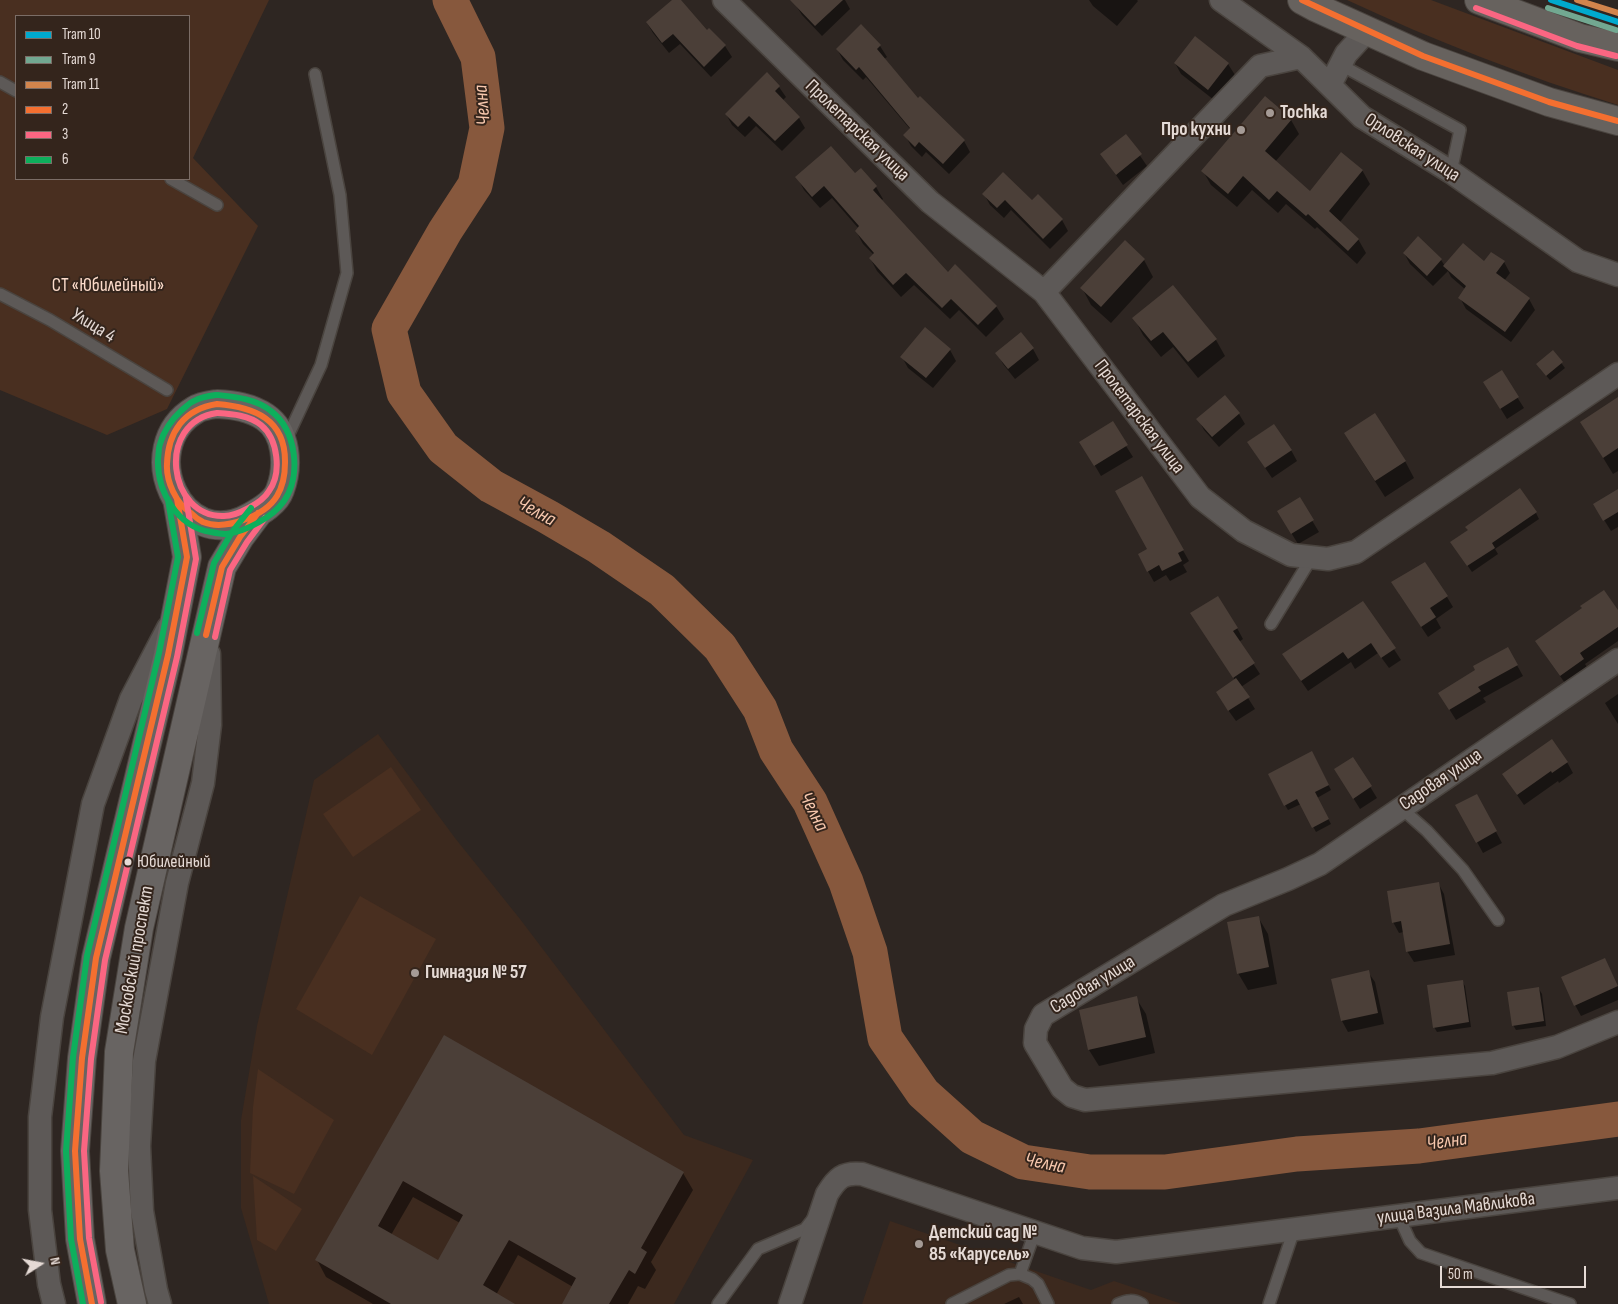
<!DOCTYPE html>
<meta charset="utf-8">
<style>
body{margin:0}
#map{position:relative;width:1618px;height:1304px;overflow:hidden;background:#2e2622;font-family:"Sofia Sans Condensed",sans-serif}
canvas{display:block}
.legend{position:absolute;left:15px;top:15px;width:175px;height:165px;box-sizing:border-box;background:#34251c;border:1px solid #7b6d66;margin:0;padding:6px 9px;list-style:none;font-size:15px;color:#e5dad5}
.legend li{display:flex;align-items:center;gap:10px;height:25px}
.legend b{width:25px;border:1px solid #7b6d66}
.north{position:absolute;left:15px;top:1239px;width:50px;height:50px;-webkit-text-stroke:4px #34251c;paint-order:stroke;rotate:79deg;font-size:14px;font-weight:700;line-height:20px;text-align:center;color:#e5dad5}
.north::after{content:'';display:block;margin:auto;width:18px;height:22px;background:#e5dad5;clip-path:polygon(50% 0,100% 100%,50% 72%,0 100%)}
.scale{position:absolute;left:1440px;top:1266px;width:146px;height:22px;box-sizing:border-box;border:2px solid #e5dad5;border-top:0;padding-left:6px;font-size:15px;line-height:18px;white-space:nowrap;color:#e5dad5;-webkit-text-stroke:4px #34251c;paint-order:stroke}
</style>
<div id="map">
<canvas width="1618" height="1304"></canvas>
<ul class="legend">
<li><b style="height:6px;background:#00a9ce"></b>Tram 10</li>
<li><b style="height:6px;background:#72a891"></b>Tram 9</li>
<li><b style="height:6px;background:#d2844c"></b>Tram 11</li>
<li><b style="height:6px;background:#f46f30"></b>2</li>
<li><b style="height:6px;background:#fa6682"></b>3</li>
<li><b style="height:6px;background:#0daf5c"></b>6</li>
</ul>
<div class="north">N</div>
<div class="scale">50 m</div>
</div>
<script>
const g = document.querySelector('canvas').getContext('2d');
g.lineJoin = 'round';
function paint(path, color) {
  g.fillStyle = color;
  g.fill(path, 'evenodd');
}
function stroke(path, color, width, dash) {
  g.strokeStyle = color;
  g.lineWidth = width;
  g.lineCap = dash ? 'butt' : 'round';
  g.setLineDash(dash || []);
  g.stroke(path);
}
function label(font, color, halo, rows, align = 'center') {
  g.font = font + ' "Sofia Sans Condensed",sans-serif';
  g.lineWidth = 4;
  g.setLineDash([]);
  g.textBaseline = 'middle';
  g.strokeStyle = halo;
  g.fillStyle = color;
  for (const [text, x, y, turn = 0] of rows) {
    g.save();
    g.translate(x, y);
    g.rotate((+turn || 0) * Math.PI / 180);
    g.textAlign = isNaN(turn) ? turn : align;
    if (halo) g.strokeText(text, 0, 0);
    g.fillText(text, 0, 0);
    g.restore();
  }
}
const built = new Path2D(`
 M 378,734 L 455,838 L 520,919 L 684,1135 L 753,1160 L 674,1304 L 269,1304 L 241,1208 L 241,1120 L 257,1026 L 314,780 Z
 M 890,1221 L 1091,1290 L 1114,1281 L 1182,1304 L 862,1304 Z`);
const green = new Path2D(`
 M 0,0 L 269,0 L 193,158 L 258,226 L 167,409 L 107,435 L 0,390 ZM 16,16 L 189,16 L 189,179 L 16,179 Z
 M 1347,0 L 1431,0 L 1618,70 L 1618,105 C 1525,76 1435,41 1347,0 Z
 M 391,767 L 421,810 L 353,857 L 323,814 Z
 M 360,896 L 436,939 L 372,1055 L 296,1009 Z
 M 258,1069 L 334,1120 L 294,1194 L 250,1173 L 253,1107 Z
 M 253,1176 L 302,1209 L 276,1251 L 257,1240 Z`);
const shadow = new Path2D(`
 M 674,0 L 680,0 L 707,32 L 709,30 L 725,46 L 732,57 L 711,77 L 680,44 L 669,53 L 653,33 L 647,23 Z
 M 800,0 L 845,0 L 850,9 L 822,36 L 802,15 L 795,4 Z
 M 1089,0 L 1137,0 L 1138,1 L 1117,26 L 1093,6 Z
 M 861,26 L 880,46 L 887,57 L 884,59 L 918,100 L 964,141 L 970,152 L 949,174 L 926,152 L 922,157 L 911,146 L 905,135 L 910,129 L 866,77 L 863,80 L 843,60 L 837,49 Z
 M 1196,37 L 1228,64 L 1235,75 L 1214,100 L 1181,74 L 1175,63 Z
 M 779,87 L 786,97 L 782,101 L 799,118 L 805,128 L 782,151 L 756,126 L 745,137 L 732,125 L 726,114 Z
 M 1291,120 L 1299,134 L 1275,162 L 1310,193 L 1362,170 L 1370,184 L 1340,222 L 1358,239 L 1366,253 L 1357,264 L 1317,227 L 1315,229 L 1286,204 L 1278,213 L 1252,190 L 1237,207 L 1211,185 L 1203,171 Z
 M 1126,135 L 1147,166 L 1123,185 L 1101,154 Z
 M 855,175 L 876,187 L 883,199 L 881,201 L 947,273 L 996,306 L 1004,319 L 986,337 L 959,310 L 950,319 L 914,285 L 901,297 L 877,271 L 870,258 L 874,255 L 863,244 L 856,231 L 859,229 L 832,198 L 820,208 L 804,190 L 797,177 Z
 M 984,194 L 1032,202 L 1062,220 L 1068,231 L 1050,249 L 1011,210 L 1004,218 L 990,205 Z
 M 1418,238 L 1441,260 L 1445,266 L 1504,262 L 1510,273 L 1504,281 L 1529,299 L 1535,310 L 1511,342 L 1466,309 L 1460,298 L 1466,290 L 1451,277 L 1448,271 L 1433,286 L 1410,264 L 1404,253 Z
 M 1144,260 L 1153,277 L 1111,323 L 1091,305 L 1082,288 Z
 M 1134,318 L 1216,340 L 1225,356 L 1198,378 L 1173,347 L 1161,357 L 1143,335 Z
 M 1033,349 L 1039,360 L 1015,379 L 1003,364 L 997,353 Z
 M 950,350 L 956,361 L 933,388 L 908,368 L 902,357 Z
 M 1553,352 L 1565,368 L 1550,380 L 1540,369 Z
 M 1491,393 L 1517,397 L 1524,408 L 1507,419 Z
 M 1618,399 L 1618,471 L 1613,474 L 1591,438 Z
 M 1239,414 L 1245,424 L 1219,447 L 1204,430 L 1198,419 Z
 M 1081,442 L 1126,446 L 1133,457 L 1101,476 Z
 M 1291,450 L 1297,461 L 1272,478 L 1255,453 Z
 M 1355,450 L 1405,461 L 1414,478 L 1385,497 Z
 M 1142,478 L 1189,561 L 1183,565 L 1187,572 L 1170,581 L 1166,575 L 1154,582 L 1139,555 L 1149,550 Z
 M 1299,499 L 1319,532 L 1298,544 L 1278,511 Z
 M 1618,500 L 1618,527 L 1611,531 L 1601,515 Z
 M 1536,513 L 1539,519 L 1495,549 L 1498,554 L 1472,572 L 1456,549 Z
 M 1399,594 L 1447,597 L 1453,607 L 1436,619 L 1441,628 L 1428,637 Z
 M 1363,602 L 1401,660 L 1389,668 L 1378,653 L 1355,669 L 1351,662 L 1308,691 L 1290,665 Z
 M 1618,612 L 1618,641 L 1585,664 L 1589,670 L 1567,686 L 1543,652 Z
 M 1198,624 L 1237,628 L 1243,639 L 1239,642 L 1260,674 L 1241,687 L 1255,709 L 1236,721 L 1223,703 L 1235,680 Z
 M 1508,649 L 1523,676 L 1483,698 L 1486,702 L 1456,720 L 1446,704 Z
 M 1618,694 L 1618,724 L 1605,703 Z
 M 1315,758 L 1331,790 L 1317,798 L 1331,824 L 1316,832 L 1301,804 L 1288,810 L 1285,805 Z
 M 1353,759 L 1377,798 L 1360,809 L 1342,780 Z
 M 1567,762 L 1573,773 L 1559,783 L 1558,781 L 1524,805 L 1510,785 Z
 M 1482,806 L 1502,843 L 1483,853 L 1477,842 Z
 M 1438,883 L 1444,894 L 1455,955 L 1414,962 L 1407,951 L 1404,932 L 1399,933 L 1393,922 Z
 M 1258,917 L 1268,934 L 1277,984 L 1248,990 L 1238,973 Z
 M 1605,960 L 1618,986 L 1618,1000 L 1581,1016 L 1575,1005 Z
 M 1368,972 L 1375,982 L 1384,1024 L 1348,1032 L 1342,1021 L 1333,980 Z
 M 1462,981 L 1465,986 L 1471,1027 L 1437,1032 L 1434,1027 Z
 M 1539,989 L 1542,994 L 1546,1026 L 1516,1030 L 1513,1025 Z
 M 1136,998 L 1146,1014 L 1155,1053 L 1099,1066 L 1089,1050 Z
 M 444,1037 L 683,1173 L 693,1190 L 651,1262 L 656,1270 L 645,1289 L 638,1286 L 628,1304 L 563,1304 L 573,1287 L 518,1255 L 496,1295 L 513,1304 L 373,1304 L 326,1277 L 317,1260 ZM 413,1197 L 460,1223 L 438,1261 L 391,1235 Z
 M 1019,1297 L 1023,1304 L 1004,1304 Z`);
const river = new Path2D(`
 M 450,0 L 478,57 L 487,128 L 475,185 L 445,231 L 389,329 L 404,393 L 443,448 L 491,486 L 548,517 L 599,547 L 662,590 L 720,647 L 760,709 L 776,750 L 810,802 L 846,882 L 870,952 L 885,1038 L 923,1093 L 972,1137 L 1023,1162 L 1090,1172 L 1165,1172 L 1297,1154 L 1419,1146 L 1618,1119`);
const building = new Path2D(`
 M 672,0 L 681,0 L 707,30 L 709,28 L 726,45 L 704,67 L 673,34 L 662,43 L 646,22 Z
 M 790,0 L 843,0 L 815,26 Z
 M 861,24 L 881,45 L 877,49 L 918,98 L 920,96 L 965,140 L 943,164 L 919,142 L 915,147 L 903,135 L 910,128 L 859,67 L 856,70 L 836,49 Z
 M 1195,36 L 1229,63 L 1208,90 L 1174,63 Z
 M 767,72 L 780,86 L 775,91 L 800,117 L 775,141 L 749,116 L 738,127 L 725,114 Z
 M 1265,96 L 1292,119 L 1265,151 L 1310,191 L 1341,152 L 1363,170 L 1329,211 L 1359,239 L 1348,251 L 1308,214 L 1306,216 L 1277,191 L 1269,200 L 1243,176 L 1228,194 L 1201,171 Z
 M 1126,134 L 1142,154 L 1116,175 L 1100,154 Z
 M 831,146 L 855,173 L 861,168 L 877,186 L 873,190 L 948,272 L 955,264 L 997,306 L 978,325 L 951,299 L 942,308 L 906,273 L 893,285 L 869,258 L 874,253 L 855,231 L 859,226 L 824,186 L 812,197 L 795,177 Z
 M 1003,172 L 1032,200 L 1038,194 L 1063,219 L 1043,239 L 1005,200 L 997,208 L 982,194 Z
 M 1418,236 L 1442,259 L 1427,276 L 1403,253 Z
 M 1125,240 L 1145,259 L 1101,307 L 1080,288 Z
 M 1463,243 L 1484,261 L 1491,252 L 1505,261 L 1496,273 L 1530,298 L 1505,332 L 1458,298 L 1466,286 L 1443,266 Z
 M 1173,285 L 1217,339 L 1188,362 L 1163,332 L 1151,341 L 1132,318 Z
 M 925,327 L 951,349 L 926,378 L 900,357 Z
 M 1021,332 L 1034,348 L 1008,369 L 995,353 Z
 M 1553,350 L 1563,362 L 1546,376 L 1536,364 Z
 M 1502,370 L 1519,397 L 1500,409 L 1483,382 Z
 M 1225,395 L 1240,413 L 1212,437 L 1196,419 Z
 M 1618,397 L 1618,448 L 1603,458 L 1580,422 Z
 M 1375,413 L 1406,461 L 1375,481 L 1344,433 Z
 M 1113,421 L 1128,445 L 1094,466 L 1079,442 Z
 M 1274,424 L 1292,450 L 1265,468 L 1247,442 Z
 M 1142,476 L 1184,550 L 1178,553 L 1182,561 L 1162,571 L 1159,565 L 1147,572 L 1138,554 L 1147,549 L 1115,491 Z
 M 1520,488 L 1537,512 L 1492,543 L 1495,548 L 1467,566 L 1450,542 L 1468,530 L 1465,527 Z
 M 1618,489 L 1618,512 L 1603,521 L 1593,504 Z
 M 1300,497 L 1314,520 L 1291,534 L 1277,511 Z
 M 1425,562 L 1448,596 L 1430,608 L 1436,617 L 1421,627 L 1391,582 Z
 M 1604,590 L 1618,610 L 1618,627 L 1580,653 L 1584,659 L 1560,676 L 1535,641 L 1582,608 L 1580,606 Z
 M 1218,596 L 1238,628 L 1233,631 L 1255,663 L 1233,678 L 1190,613 Z
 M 1363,601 L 1396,648 L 1381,658 L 1371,643 L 1348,659 L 1343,652 L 1301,681 L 1282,654 Z
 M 1508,647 L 1518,665 L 1478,687 L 1481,691 L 1449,710 L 1438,693 L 1475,670 L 1473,666 Z
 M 1236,678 L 1250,697 L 1228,711 L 1216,692 Z
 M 1552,739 L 1568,762 L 1552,773 L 1551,771 L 1517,795 L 1502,774 Z
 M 1312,751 L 1329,785 L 1315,792 L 1329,819 L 1312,828 L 1297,799 L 1284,806 L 1268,774 Z
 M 1353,757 L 1372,786 L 1353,799 L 1334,769 Z
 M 1477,794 L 1497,831 L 1476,843 L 1455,805 Z
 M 1439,882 L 1450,944 L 1406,952 L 1401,921 L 1392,923 L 1387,891 Z
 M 1259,916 L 1269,967 L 1237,974 L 1227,922 Z
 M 1605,958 L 1618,986 L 1574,1006 L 1561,977 Z
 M 1369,970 L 1378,1013 L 1341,1021 L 1331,979 Z
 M 1463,980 L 1469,1022 L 1433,1028 L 1427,985 Z
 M 1539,987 L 1544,1021 L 1512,1026 L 1507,992 Z
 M 1137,996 L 1146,1037 L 1088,1050 L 1079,1010 Z
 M 444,1035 L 684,1172 L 641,1248 L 647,1252 L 635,1274 L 629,1270 L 609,1304 L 562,1304 L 576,1278 L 509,1240 L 483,1285 L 515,1304 L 391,1304 L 315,1260 ZM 403,1181 L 463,1215 L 438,1260 L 378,1226 Z`);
const service = new Path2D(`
 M 1341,65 L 1460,130 L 1451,172
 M 0,82 L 16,91
 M 171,179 L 217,205
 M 0,294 L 50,320 L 167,390
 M 286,440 L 321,365 L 347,273 L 340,195 L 315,74
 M 1271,624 L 1312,557
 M 1401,808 L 1427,831 L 1463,870 L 1498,920
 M 1399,1217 L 1410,1241 L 1421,1253 L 1570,1304
 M 1020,1274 L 1035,1232
 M 718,1304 L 758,1249 L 805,1229 L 812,1220
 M 952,1304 L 1009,1275 L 1020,1274 L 1032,1279 L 1038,1284 L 1048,1304
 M 1118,1304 C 1127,1300 1133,1299 1142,1304
 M 1269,1304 L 1294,1230`);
const minor = new Path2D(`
 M 724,0 L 930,202 L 1044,292 L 1200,497 L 1244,531 L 1291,555 L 1328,559 L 1356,552 L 1618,374
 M 1221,0 L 1301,57 L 1362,117 L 1451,172 L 1578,261 L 1618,275
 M 1330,85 L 1346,54 L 1367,31
 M 1044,292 L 1260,66 L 1301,57
 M 1618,660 L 1320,864 L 1288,879 L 1224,905 L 1043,1015 L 1036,1029 L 1035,1043 L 1062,1088 L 1072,1096 L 1085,1100 L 1492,1063 L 1557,1047 L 1618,1022
 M 54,1304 L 49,1284 L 40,1210 L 40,1117 L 52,1017 L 93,804 L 131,699 L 168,628
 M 160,1304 L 156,1290 L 142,1211 L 139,1146 L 144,1061 L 177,883 L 203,783 L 210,725 L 209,654
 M 790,1304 L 827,1194 C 837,1178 843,1172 862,1174 L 1082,1248 L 1116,1252 L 1618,1188`);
const secondary = new Path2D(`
 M 217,404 C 234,405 250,407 265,417 C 287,432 289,466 280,490 C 276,502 261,511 250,517 C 180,556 133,447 195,410 C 201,406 210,405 217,404 Z
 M 92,1304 L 80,1239 L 75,1151 L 82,1058 L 96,958 L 168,655 L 187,557 L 177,499
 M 132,1304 L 120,1250 L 114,1171 L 119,1052 L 139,928 L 222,567 L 240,537 L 258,513`);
const primary = new Path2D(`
 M 1302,0 L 1315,7 L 1423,56 L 1549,102 L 1618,121
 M 1479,0 L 1580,38 L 1618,47`);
const bus1 = new Path2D(`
 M 1302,0 L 1423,56 L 1549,102 L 1618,121
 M 217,404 C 254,407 286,419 285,463 C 285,474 283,486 277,496 C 265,516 225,531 203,522 C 199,520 194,516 191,513 C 176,504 166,481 167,464 C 168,432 184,409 217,404 Z
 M 206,635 L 222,567 L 240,537 L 258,513
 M 92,1304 L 80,1239 L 75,1151 L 82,1058 L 96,958 L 168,655 L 187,557 L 177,499`);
const bus2 = new Path2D(`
 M 1476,8 L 1577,46 L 1616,56
 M 217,413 C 232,414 249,415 261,425 C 278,439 282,473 269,491 C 262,503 237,516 224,516 C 168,518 155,422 217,413 Z
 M 215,637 L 230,570 L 247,542 L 265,518
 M 101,1302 L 89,1238 L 84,1151 L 91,1059 L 105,960 L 177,657 L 196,559 L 186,498`);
const bus3 = new Path2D(`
 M 216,395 C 208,396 201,397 194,401 C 189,403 186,407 182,410 C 171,420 164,430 160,444 C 158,449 159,454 158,459 C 157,491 177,527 211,532 C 216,533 221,534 226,534 C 245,532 273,517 284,501 C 302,475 296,430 271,411 C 256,399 236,397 218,395
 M 197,633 L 214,563 L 232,532 L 251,508
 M 83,1304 L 71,1239 L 66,1151 L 73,1057 L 87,956 L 159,653 L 178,557 L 168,500`);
const tram1 = new Path2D(`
 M 1551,0 L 1618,22`);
const tram2 = new Path2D(`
 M 1548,8 L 1616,30`);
const tram3 = new Path2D(`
 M 1577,0 L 1618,13`);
const markers = [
 [1270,113,5,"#a59b96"],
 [1241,130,5,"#a59b96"],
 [128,862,4.5,"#e5dad5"],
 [415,973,5,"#a59b96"],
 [919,1244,5,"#a59b96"]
];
const busNames = [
 ["Юбилейный",137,862]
];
const poiNames = [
 ["Tochka",1280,113],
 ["Про кухни",1231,130,"right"],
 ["Гимназия № 57",425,973],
 ["Детский сад №",929,1233],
 ["85 «Карусель»",929,1255]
];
const streetNames = [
 ["Пролетарская улица",857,131,44],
 ["Орловская улица",1412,148,33],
 ["Улица 4",93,326,32],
 ["Пролетарская улица",1139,417,53],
 ["Садовая улица",1441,780,-34],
 ["Московский проспект",135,960,-80],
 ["Садовая улица",1093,985,-31],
 ["улица Вазила Мавликова",1456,1209,-7]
];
const parkNames = [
 ["СТ «Юбилейный»",108,286]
];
const waterNames = [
 ["Челна",483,105,-95],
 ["Челна",536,512,29],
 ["Челна",813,812,63],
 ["Челна",1447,1142,-8],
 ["Челна",1045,1164,11]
];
paint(built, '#3c291e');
paint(green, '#492f20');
paint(shadow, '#0007');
stroke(river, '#87583d', 35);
paint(building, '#4b3f38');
stroke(service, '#4a443f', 14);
stroke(minor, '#4a443f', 25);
stroke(secondary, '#4a443f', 30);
stroke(primary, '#4a443f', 30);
stroke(service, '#5d5957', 11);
stroke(minor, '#5d5957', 22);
stroke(secondary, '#686462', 28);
stroke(primary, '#67625e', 28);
stroke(bus1, '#f46f30', 6);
stroke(bus2, '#fa6682', 6);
stroke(bus3, '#0daf5c', 6);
stroke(tram1, '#00a9ce', 6);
stroke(tram2, '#72a891', 6);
stroke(tram3, '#d2844c', 6);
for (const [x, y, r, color] of markers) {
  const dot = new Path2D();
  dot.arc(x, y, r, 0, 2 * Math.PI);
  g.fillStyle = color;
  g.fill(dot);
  stroke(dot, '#34251c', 2);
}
label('18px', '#e5dad5', '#34251c', busNames, 'left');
label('bold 19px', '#e5dad5', '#34251c', poiNames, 'left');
label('19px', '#e5dad5', '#34251c', streetNames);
label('19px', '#fcdbca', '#34251c', parkNames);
label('italic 20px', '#f7c7ad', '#34251c', waterNames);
</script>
